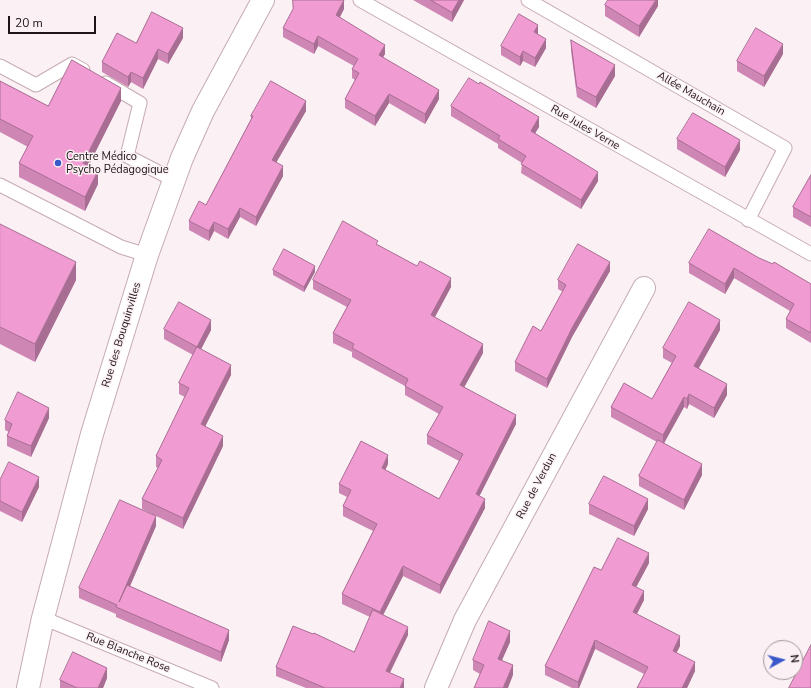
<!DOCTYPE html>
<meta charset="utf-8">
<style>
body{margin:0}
#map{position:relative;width:811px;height:688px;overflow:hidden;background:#fbf0f3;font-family:"Nunito Sans",sans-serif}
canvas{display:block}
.north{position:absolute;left:763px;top:640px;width:40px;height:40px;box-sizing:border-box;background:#fbf0f3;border:1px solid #a3989b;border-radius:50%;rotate:83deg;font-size:11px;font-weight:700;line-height:16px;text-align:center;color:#1e1417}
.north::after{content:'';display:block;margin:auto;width:14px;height:18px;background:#3958ca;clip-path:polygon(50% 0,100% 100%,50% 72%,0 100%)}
.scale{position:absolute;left:8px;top:16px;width:88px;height:18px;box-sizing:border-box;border:2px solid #1e1417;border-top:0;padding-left:5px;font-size:12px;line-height:14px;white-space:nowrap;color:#1e1417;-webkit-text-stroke:3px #fbf0f3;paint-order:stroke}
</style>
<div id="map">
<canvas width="811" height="688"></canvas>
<div class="north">N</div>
<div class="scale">20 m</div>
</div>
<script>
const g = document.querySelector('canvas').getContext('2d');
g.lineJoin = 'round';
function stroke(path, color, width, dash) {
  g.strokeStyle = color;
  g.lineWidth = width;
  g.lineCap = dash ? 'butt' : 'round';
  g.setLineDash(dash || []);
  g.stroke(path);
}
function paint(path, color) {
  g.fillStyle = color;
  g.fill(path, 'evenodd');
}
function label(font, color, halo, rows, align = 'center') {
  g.font = font + ' "Nunito Sans",sans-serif';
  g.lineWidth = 3;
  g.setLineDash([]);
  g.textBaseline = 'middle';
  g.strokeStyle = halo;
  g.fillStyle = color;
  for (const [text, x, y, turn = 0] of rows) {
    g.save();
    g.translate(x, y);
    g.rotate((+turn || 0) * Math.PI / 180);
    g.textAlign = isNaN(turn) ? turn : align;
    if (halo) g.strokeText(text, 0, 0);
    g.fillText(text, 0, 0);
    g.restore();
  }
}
const lane = new Path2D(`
 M 360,0 L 811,254
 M 528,0 L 785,148 L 748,220
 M 0,66 L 36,85 L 72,64 L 83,70
 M 106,83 L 140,103 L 127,156 L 174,180
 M 0,185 L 121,247 L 147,255
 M 43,618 L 212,688`);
const street = new Path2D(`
 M 28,688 L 43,618 L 92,434 L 147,255 L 182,158 L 203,111 L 263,0
 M 436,688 L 465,620 L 644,288`);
const wall = new Path2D(`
 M 344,0 L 344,9 L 340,17 L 385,54 L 383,57 L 439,99 L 425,124 L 389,103 L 375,126 L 345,108 L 345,99 L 355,80 L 352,78 L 352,69 L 354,66 L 318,46 L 314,54 L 283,37 L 283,28 Z
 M 413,0 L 464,0 L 452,22 Z
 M 658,0 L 658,6 L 639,37 L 605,16 L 605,5 Z
 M 538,34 L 546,48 L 535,67 L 523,61 L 520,66 L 501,55 L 501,46 Z
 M 183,38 L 168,64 L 158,59 L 143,89 L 131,82 L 128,87 L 102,72 L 102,62 L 136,43 Z
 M 571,40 L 615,76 L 596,108 L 577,97 L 571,51 Z
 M 783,54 L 764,87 L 737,71 L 737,61 Z
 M 0,81 L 48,106 L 121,101 L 88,166 L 98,184 L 85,211 L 19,177 L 19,163 L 28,147 L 0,132 Z
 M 451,106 L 539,127 L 535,133 L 598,181 L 581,209 L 521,173 L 522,163 L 498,148 L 498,144 L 451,116 Z
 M 306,111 L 276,162 L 283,176 L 256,226 L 240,217 L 228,239 L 214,231 L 209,241 L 189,230 L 189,221 L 206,205 L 251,119 L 251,116 Z
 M 677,139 L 740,150 L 725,177 L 677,149 Z
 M 811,175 L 811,227 L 793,217 L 793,207 Z
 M 0,224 L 76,280 L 35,362 L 0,344 Z
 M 378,245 L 451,287 L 435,317 L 483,353 L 464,387 L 516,424 L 479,496 L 485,508 L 440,594 L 403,576 L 383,615 L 408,635 L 390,673 L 404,688 L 306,688 L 276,676 L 276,667 L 354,652 L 370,617 L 342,604 L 342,594 L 373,531 L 343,516 L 343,506 L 347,497 L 339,493 L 339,484 L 388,464 L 385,470 L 439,499 L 459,461 L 427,444 L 427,435 L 439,414 L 405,395 L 405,386 L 352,357 L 352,352 L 333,343 L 333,333 L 347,307 L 313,289 L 313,280 Z
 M 759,258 L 811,284 L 811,343 L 786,328 L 786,319 L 790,311 L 734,278 L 725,294 L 689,273 L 689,263 Z
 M 273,270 L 315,272 L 304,292 L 273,275 Z
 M 610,271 L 572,337 L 547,388 L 515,371 L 515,362 L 541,331 L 563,292 L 558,289 L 558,280 Z
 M 164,329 L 211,330 L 201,349 L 231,375 L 205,426 L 223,446 L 183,529 L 142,509 L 142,499 L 158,468 L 156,467 L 156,456 L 185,397 L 179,394 L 179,383 L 193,355 L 164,339 Z
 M 720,330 L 699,368 L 727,395 L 714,418 L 689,404 L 687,409 L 684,407 L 664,443 L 702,475 L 684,510 L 639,486 L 639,476 L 657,442 L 611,417 L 611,407 L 652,399 L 672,363 L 663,358 L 663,348 Z
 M 49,418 L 31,457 L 7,446 L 7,436 L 9,432 L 5,430 L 5,420 Z
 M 0,480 L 39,487 L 22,522 L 0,511 Z
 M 589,504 L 648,509 L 634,536 L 589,514 Z
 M 156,526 L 130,586 L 229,640 L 221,662 L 116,617 L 116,614 L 79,598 L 79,588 Z
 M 649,563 L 636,587 L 644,600 L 637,614 L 680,646 L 676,653 L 695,671 L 687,688 L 637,688 L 644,674 L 595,649 L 579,688 L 572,688 L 545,675 L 545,666 L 601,570 Z
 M 510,642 L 502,660 L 513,675 L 480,674 L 473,670 L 473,660 Z
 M 107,678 L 103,688 L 60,688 L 60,680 Z`);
const shadedWall = new Path2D(`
 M 344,0 L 344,9 L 336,24 L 336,15 Z
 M 459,0 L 464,0 L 452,22 L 452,12 Z
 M 656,0 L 658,0 L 658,6 L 639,37 L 639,26 Z
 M 538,25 L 538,34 L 534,32 Z
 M 183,28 L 183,38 L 168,64 L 168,54 Z
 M 318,36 L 318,46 L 314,54 L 314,44 Z
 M 546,39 L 546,48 L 535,67 L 535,58 Z
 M 783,44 L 783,54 L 764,87 L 764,76 Z
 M 385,45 L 385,54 L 379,64 L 379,55 Z
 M 158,49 L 158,59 L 143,89 L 143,78 Z
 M 523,51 L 523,61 L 520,66 L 520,57 Z
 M 615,65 L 615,76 L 596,108 L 596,97 Z
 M 131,72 L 131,82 L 128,87 L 128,77 Z
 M 121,88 L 121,101 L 83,177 L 83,163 Z
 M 439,90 L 439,99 L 425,124 L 425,114 Z
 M 389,94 L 389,103 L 375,126 L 375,116 Z
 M 306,101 L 306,111 L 272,170 L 272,160 Z
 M 539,117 L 539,127 L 531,140 L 531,131 Z
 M 740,140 L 740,150 L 725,177 L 725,167 Z
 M 283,166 L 283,176 L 256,226 L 256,217 Z
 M 98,171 L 98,184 L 85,211 L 85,197 Z
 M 598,172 L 598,181 L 581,209 L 581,200 Z
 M 240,208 L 240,217 L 228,239 L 228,229 Z
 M 214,222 L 214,231 L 209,241 L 209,231 Z
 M 76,262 L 76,280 L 35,362 L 35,344 Z
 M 610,262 L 610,271 L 572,337 L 547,388 L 547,379 L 572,328 Z
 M 315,266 L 315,272 L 304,292 L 304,287 Z
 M 734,268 L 734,278 L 725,294 L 725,284 Z
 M 451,278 L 451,287 L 431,324 L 431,315 Z
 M 211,320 L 211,330 L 197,357 L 197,347 Z
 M 720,320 L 720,330 L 694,376 L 694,366 Z
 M 483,344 L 483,353 L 460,395 L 460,385 Z
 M 231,365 L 231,375 L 201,435 L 201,424 Z
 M 727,384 L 727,395 L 714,418 L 714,408 Z
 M 689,394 L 689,404 L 687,409 L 687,399 Z
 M 684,397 L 684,407 L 663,445 L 663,435 Z
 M 49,408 L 49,418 L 31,457 L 31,446 Z
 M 516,415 L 516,424 L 476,503 L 476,494 Z
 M 223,436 L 223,446 L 183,529 L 183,518 Z
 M 388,455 L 388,464 L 382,477 L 382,468 Z
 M 702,464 L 702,475 L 684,510 L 684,500 Z
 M 39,477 L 39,487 L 22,522 L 22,512 Z
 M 485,499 L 485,508 L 440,594 L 440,585 Z
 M 648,499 L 648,509 L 634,536 L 634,526 Z
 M 156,516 L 156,526 L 120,609 L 119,602 Z
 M 649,553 L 649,563 L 632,595 L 632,585 Z
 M 403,566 L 403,576 L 380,621 L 380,612 Z
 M 644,591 L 644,600 L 633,621 L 633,612 Z
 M 408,627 L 408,635 L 386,680 L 386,671 Z
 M 229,630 L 229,640 L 221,662 L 221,652 Z
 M 510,631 L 510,642 L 498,669 L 498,659 Z
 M 680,636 L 680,646 L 673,660 L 673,651 Z
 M 595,640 L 595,649 L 579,688 L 578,688 L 578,682 Z
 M 695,662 L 695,671 L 687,688 L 682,688 Z
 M 513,665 L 513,675 L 508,688 L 503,688 Z
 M 107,668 L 107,678 L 103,688 L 98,688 Z
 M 404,679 L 404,688 L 400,688 Z`);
const building = new Path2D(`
 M 293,0 L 344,0 L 336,15 L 385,45 L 379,55 L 439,90 L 425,114 L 389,94 L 375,116 L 345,99 L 359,73 L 352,69 L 358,59 L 318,36 L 314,44 L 283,28 L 293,9 Z
 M 431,0 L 459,0 L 452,12 Z
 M 608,0 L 656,0 L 639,26 L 605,5 Z
 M 152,12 L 183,28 L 168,54 L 158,49 L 143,78 L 131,72 L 128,77 L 102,62 L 117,33 L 136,43 Z
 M 519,14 L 538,25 L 534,32 L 546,39 L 535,58 L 523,51 L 520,57 L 501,46 Z
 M 756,28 L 783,44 L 764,76 L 737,61 Z
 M 571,40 L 615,65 L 596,97 L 577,87 Z
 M 72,60 L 121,88 L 83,163 L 98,171 L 85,197 L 19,163 L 33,136 L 0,119 L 0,81 L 48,106 Z
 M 469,78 L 479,84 L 480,82 L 539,117 L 531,131 L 598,172 L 581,200 L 521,164 L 526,156 L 498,139 L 500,136 L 451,106 Z
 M 271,81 L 306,101 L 272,160 L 283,166 L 256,217 L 240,208 L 228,229 L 214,222 L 209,231 L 189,221 L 199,201 L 206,205 L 253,116 L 251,116 Z
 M 693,113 L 740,140 L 725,167 L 677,139 Z
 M 811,175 L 811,217 L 793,207 Z
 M 343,221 L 378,241 L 376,244 L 417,266 L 420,261 L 451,278 L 431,315 L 483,344 L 460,385 L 516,415 L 476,494 L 485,499 L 440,585 L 403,566 L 380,612 L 342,594 L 377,524 L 343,506 L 351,490 L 339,484 L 361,441 L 388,455 L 382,468 L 439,499 L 463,454 L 427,435 L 443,407 L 405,386 L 408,379 L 352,348 L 354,344 L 333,333 L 351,300 L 313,280 Z
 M 0,224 L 76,262 L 35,344 L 0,327 Z
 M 709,229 L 759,258 L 773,264 L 774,262 L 811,284 L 811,333 L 786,319 L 794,304 L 734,268 L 725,284 L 689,263 Z
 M 578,244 L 610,262 L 572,328 L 547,379 L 515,362 L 533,326 L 541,331 L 566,285 L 558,280 Z
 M 284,249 L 315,266 L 304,287 L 273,270 Z
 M 179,302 L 211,320 L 197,347 L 164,329 Z
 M 689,302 L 720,320 L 694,366 L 727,384 L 714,408 L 689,394 L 687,399 L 684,397 L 663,435 L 611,407 L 624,383 L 652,399 L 676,356 L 663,348 Z
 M 197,347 L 231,365 L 201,424 L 223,436 L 183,518 L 142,499 L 162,460 L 156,456 L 189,388 L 179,383 Z
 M 18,392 L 49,408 L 31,446 L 7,436 L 12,424 L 5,420 Z
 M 658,440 L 702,464 L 684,500 L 639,476 Z
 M 9,462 L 39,477 L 22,512 L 0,501 L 0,480 Z
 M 604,476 L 648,499 L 634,526 L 589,504 Z
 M 120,500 L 156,516 L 119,602 L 127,585 L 229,630 L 221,652 L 116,607 L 117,605 L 79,588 Z
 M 618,538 L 649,553 L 632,585 L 644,591 L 633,612 L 680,636 L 673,651 L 695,662 L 682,688 L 637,688 L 648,667 L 595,640 L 578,682 L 545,666 L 594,567 L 601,570 Z
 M 373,610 L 408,627 L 386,671 L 404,679 L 400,688 L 325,688 L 276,667 L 293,626 L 313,634 L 314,633 L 354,652 Z
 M 489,621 L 510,631 L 498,659 L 513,665 L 503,688 L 474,688 L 484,665 L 473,660 Z
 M 811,645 L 811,688 L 789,688 Z
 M 73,652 L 107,668 L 98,688 L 77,688 L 60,680 Z`);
const markers = [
 [58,163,4,"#3958ca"]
];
const streetNames = [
 ["Allée Mauchain",691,94,30],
 ["Rue Jules Verne",585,128,30],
 ["Rue des Bouquinvilles",122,335,-73],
 ["Rue de Verdun",537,486,-62],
 ["Rue Blanche Rose",128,653,22]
];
const poiNames = [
 ["Centre Médico",66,157],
 ["Psycho Pédagogique",66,170]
];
stroke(lane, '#c6abb2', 15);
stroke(street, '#c6abb2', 24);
stroke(lane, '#fff', 13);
stroke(street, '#fff', 22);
paint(wall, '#ce86b5');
paint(shadedWall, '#a86d93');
paint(building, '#f09cd2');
stroke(building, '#a86d93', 1);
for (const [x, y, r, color] of markers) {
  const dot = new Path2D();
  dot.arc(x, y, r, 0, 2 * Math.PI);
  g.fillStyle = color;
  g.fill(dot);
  stroke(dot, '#fbf0f3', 1.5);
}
label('11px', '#1e1417', '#fbf0f3', streetNames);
label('11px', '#1e1417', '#fbf0f3', poiNames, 'left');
</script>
